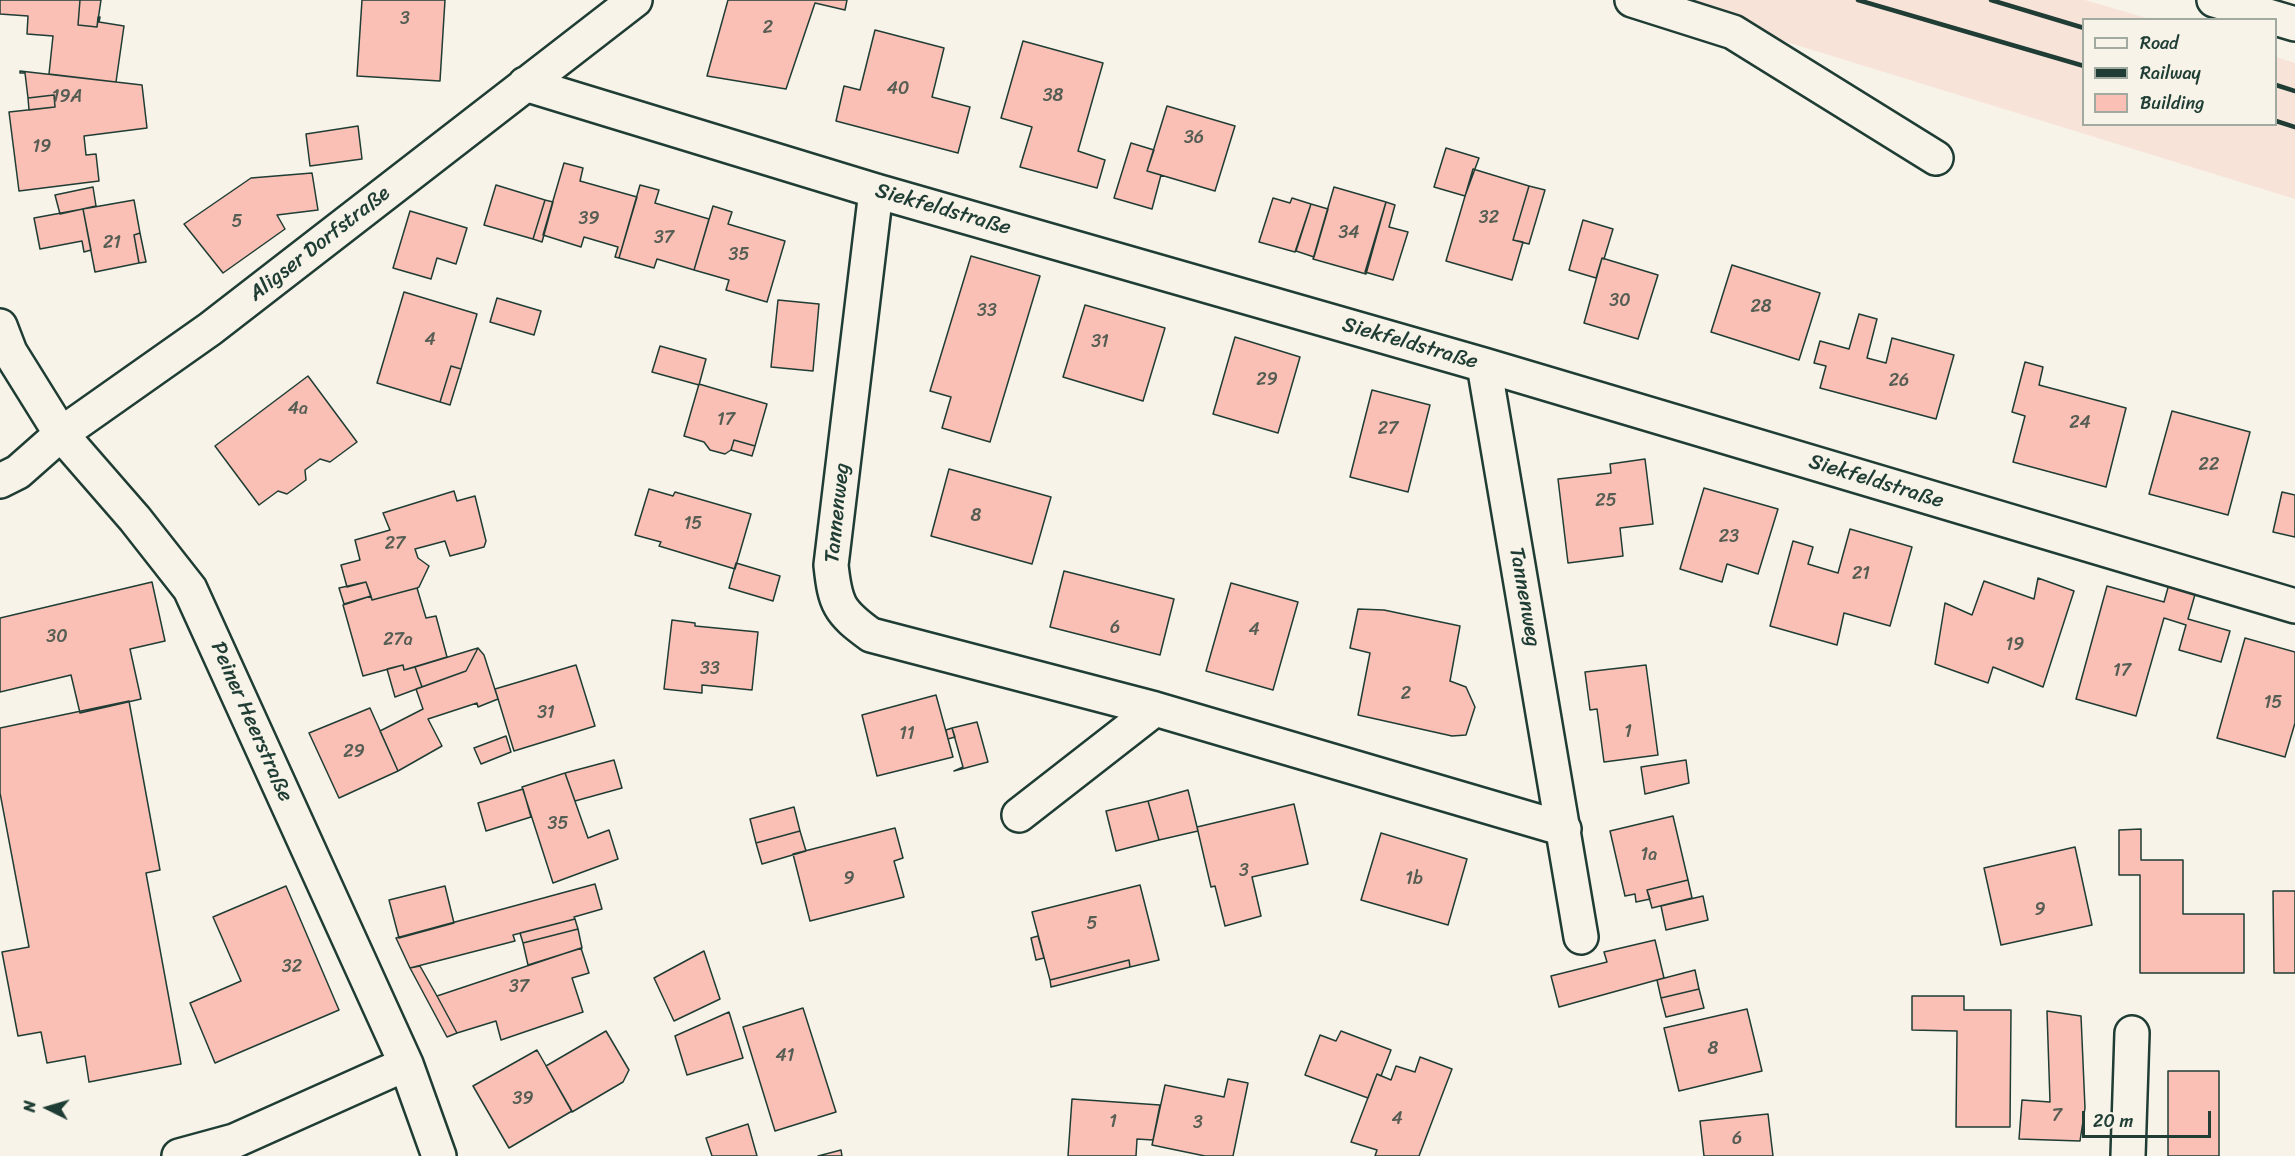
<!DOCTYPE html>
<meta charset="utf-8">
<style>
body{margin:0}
#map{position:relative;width:2295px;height:1156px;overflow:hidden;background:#f7f3e8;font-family:Sriracha,sans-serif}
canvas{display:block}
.legend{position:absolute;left:2082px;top:18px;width:195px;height:108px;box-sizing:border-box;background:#f7f3e8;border:2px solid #a1aaa0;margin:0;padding:8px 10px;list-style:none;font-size:18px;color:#1f3d34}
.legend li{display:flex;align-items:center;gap:12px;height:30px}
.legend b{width:30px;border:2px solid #a1aaa0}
.north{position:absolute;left:18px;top:1078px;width:60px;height:60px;-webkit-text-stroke:4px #f7f3e8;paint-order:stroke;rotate:275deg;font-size:16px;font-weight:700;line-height:24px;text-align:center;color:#1f3d34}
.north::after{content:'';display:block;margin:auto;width:21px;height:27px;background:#1f3d34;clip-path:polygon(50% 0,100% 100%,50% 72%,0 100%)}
.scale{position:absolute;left:2082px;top:1111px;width:129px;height:27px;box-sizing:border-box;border:3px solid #1f3d34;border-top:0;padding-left:8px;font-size:18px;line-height:21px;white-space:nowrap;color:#1f3d34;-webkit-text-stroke:4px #f7f3e8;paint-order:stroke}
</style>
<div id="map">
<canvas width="2295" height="1156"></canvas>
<ul class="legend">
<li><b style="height:8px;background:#f7f3e8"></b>Road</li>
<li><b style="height:8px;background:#1f3d34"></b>Railway</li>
<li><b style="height:16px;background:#fabfb5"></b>Building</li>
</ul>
<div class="north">N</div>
<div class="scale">20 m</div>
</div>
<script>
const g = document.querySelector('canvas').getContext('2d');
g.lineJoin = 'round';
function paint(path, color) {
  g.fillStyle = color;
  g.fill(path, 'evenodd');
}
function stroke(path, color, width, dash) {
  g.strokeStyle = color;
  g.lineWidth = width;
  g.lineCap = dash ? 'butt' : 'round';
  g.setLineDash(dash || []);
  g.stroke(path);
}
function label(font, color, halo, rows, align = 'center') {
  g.font = font + ' Sriracha,sans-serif';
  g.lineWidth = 5;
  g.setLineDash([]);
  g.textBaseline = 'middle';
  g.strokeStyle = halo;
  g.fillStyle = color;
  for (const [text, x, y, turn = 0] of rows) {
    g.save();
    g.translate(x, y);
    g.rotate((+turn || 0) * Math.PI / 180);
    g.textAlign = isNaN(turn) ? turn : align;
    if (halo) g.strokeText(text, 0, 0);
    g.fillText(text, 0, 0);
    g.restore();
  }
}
const built = new Path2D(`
 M 1651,0 L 2085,0 L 2150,19 L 2084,20 L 2084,124 L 2276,124 L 2276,57 L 2295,63 L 2295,199 Z`);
const building = new Path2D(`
 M 0,0 L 80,0 L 78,25 L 97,27 L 98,17 L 100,17 L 99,22 L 124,26 L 116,82 L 49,74 L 53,36 L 27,34 L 28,16 L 0,14 Z
 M 80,0 L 101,0 L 97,27 L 78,25 Z
 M 362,0 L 445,0 L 440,81 L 357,76 Z
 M 728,0 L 847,0 L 845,10 L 815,3 L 786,89 L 707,76 Z
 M 875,30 L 944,48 L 932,97 L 970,107 L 958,153 L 836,121 L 844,86 L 860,90 Z
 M 1023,41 L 1103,63 L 1078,151 L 1105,160 L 1097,188 L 1020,167 L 1032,127 L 1001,118 Z
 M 20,71 L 142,85 L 147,128 L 84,136 L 86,155 L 96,154 L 99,181 L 19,191 L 9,112 L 55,107 L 54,95 L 28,98 L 25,73 L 20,73 Z
 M 54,95 L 55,107 L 29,110 L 28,98 Z
 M 1167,106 L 1235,126 L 1215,191 L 1147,171 Z
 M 358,126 L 362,159 L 310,166 L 306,134 Z
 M 1131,143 L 1154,150 L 1147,171 L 1161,175 L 1152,209 L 1114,198 Z
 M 1446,148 L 1479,158 L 1465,196 L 1434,187 Z
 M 564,163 L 583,168 L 580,181 L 637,197 L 619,258 L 615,257 L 618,247 L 584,237 L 581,247 L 543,235 Z
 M 1473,169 L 1529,186 L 1513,240 L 1523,242 L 1512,280 L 1446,261 Z
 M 312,173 L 318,210 L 277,215 L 285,229 L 223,273 L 184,224 L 251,178 Z
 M 496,185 L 545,200 L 533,239 L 484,225 Z
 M 640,185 L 659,190 L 655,203 L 709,219 L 694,270 L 657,259 L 654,268 L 619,258 Z
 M 1529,186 L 1545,190 L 1529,244 L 1513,240 Z
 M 93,187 L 96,206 L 60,214 L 55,195 Z
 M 1334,187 L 1386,202 L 1366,274 L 1313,259 Z
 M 1273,198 L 1290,203 L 1292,198 L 1311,204 L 1295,252 L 1259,242 Z
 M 134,200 L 140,233 L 134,235 L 139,263 L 95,272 L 83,209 Z
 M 545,200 L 553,202 L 542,242 L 533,239 Z
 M 1386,202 L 1395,205 L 1389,227 L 1408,232 L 1393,280 L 1365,272 Z
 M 1311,204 L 1328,209 L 1314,257 L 1296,251 Z
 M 713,206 L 732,212 L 728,224 L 785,241 L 767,302 L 726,290 L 729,280 L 694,270 Z
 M 83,209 L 91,250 L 84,252 L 82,241 L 40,249 L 34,218 Z
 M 410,211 L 467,228 L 456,264 L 437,258 L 431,279 L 393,268 Z
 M 1583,220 L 1613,229 L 1604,259 L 1602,258 L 1596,278 L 1569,270 Z
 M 140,233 L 146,262 L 139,263 L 134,235 Z
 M 971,256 L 1040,276 L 990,442 L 942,428 L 951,397 L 930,391 Z
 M 1602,258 L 1658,275 L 1638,339 L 1584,323 Z
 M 1732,265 L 1820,293 L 1799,360 L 1711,332 Z
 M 404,292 L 477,314 L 461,369 L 451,366 L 440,402 L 377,383 Z
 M 497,298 L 541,311 L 534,335 L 490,322 Z
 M 778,300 L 819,304 L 813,371 L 771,367 Z
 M 1085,305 L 1165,328 L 1143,401 L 1063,377 Z
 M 1859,314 L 1877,319 L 1867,358 L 1886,363 L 1892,338 L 1954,355 L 1936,419 L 1820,388 L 1826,366 L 1814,363 L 1820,341 L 1849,349 Z
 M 1235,337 L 1300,357 L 1278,433 L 1213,414 Z
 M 660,346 L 706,359 L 699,385 L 652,372 Z
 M 2025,362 L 2043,367 L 2039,385 L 2126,408 L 2106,487 L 2013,462 L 2025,416 L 2012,412 Z
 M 451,366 L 461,369 L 450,405 L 440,402 Z
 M 308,376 L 357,442 L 330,462 L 320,459 L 305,470 L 306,480 L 287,494 L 278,491 L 259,505 L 215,446 Z
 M 699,384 L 767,404 L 755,446 L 734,440 L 731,450 L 725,454 L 710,450 L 704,442 L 684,436 Z
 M 1372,390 L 1430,405 L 1408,492 L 1350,477 Z
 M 2172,411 L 2250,432 L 2228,515 L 2149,494 Z
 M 734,440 L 755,446 L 752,456 L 731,450 Z
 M 1645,459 L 1653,524 L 1620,528 L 1623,556 L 1568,563 L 1558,479 L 1611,473 L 1610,464 Z
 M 949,469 L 1051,497 L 1032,564 L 931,536 Z
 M 1704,488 L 1778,509 L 1758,574 L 1727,564 L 1722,582 L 1680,569 Z
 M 649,489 L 673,496 L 675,492 L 751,514 L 735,569 L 659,546 L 661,542 L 635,535 Z
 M 454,491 L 457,501 L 475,496 L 486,541 L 484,547 L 450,556 L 445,541 L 415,549 L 418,558 L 429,566 L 419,587 L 417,588 L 372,600 L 366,582 L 347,587 L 341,565 L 360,560 L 355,540 L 390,530 L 383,513 Z
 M 2282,492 L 2295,495 L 2295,537 L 2273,532 Z
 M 1850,529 L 1912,547 L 1890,626 L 1844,613 L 1837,645 L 1770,626 L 1793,541 L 1813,547 L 1808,564 L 1838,573 Z
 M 736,563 L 780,576 L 773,601 L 729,588 Z
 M 1064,571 L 1174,599 L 1160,655 L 1050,627 Z
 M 2038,578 L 2074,591 L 2043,687 L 1993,667 L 1988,683 L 1935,664 L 1945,603 L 1972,615 L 1984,581 L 2034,599 Z
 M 152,582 L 165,641 L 130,649 L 141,699 L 80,713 L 71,675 L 0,692 L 0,618 Z
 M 366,582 L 371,596 L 344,604 L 339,588 Z
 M 1231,583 L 1298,602 L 1273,690 L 1206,671 Z
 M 2169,584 L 2196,591 L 2188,619 L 2230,631 L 2221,662 L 2179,650 L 2186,625 L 2164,618 L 2136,716 L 2076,699 L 2107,586 L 2164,602 Z
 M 417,588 L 426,618 L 436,616 L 447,657 L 404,670 L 403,665 L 363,676 L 343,605 L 371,596 L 372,600 Z
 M 1358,609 L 1384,610 L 1460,626 L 1450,681 L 1466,687 L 1475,707 L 1466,735 L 1452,736 L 1358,715 L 1370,653 L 1350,648 Z
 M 672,620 L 695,623 L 695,626 L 758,632 L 752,690 L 702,685 L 702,693 L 664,689 Z
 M 2245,638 L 2295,652 L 2295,723 L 2285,757 L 2217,738 Z
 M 478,648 L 466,671 L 422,687 L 415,667 Z
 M 478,648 L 484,655 L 498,699 L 478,707 L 477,703 L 428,719 L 442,746 L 398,771 L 380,731 L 423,709 L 416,689 L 466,671 Z
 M 403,665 L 404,670 L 415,667 L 422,687 L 395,697 L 387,669 Z
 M 576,665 L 595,726 L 514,751 L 495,689 Z
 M 1646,665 L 1658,755 L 1604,762 L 1597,709 L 1590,710 L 1585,672 Z
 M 936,695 L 953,757 L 877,776 L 862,715 Z
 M 129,701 L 160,870 L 146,873 L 181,1064 L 89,1082 L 85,1056 L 47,1063 L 41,1032 L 18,1036 L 2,952 L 29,947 L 0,793 L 0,728 Z
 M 370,708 L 398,771 L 339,798 L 309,733 Z
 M 977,722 L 988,762 L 954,771 L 963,767 L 952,728 Z
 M 952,728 L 955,737 L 948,739 L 946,730 Z
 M 506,736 L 511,752 L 481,764 L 474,748 Z
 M 614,760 L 622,788 L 575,801 L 565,773 Z
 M 1686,760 L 1689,783 L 1645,794 L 1641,767 Z
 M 565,773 L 588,838 L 609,830 L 618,859 L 553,883 L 522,787 Z
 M 523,789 L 531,817 L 486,831 L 478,803 Z
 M 1188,790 L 1198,831 L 1159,840 L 1148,801 Z
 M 1148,801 L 1159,840 L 1116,851 L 1106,811 Z
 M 1294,804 L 1308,864 L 1252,877 L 1261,916 L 1225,926 L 1215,886 L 1211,887 L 1197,827 Z
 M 794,807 L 800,831 L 756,843 L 750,819 Z
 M 1673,816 L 1688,880 L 1647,890 L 1650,899 L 1636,902 L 1635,894 L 1625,896 L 1610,831 Z
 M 895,828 L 903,858 L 894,861 L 904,897 L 810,921 L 793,854 Z
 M 2141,829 L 2141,860 L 2183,860 L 2183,914 L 2244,914 L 2244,973 L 2140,973 L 2140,875 L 2119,875 L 2119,830 Z
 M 800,831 L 806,851 L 762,864 L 756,843 Z
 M 1381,833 L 1467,859 L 1448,925 L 1361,900 Z
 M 2075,847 L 2092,925 L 2001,945 L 1984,868 Z
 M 1688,880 L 1692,898 L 1652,908 L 1647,890 Z
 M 595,884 L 602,909 L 574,917 L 575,919 L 513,935 L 515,941 L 410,968 L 396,938 Z
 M 1140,885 L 1159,960 L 1130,967 L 1129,960 L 1050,980 L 1032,912 Z
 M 286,886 L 339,1010 L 215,1063 L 190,1003 L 241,981 L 213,917 Z
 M 445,886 L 454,923 L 399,938 L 389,900 Z
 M 2273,891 L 2295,891 L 2295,973 L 2274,973 Z
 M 1703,896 L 1708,920 L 1666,930 L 1661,906 Z
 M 575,919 L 578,929 L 523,943 L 520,933 Z
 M 578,929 L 582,948 L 528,965 L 523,943 Z
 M 1038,936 L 1044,958 L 1036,960 L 1031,938 Z
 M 1655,940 L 1664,978 L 1559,1007 L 1551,976 L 1607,962 L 1604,952 Z
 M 581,948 L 589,973 L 572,978 L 583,1012 L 501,1040 L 496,1021 L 457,1033 L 437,996 Z
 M 704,951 L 720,999 L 674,1021 L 654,978 Z
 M 1129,960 L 1130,967 L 1051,987 L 1050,980 Z
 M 420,966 L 437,996 L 457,1033 L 447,1037 L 410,968 Z
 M 1695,970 L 1699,989 L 1661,998 L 1657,980 Z
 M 1699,989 L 1704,1008 L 1666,1017 L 1661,998 Z
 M 1912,996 L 1964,996 L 1964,1010 L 2011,1010 L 2010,1127 L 1956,1127 L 1957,1031 L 1912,1030 Z
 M 803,1008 L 836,1112 L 775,1131 L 743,1027 Z
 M 1747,1009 L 1762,1071 L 1679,1091 L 1664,1028 Z
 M 2047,1011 L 2081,1016 L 2085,1108 L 2080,1141 L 2019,1139 L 2022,1100 L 2050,1102 Z
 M 729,1012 L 743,1058 L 687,1075 L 675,1036 Z
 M 606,1031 L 629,1070 L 623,1082 L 572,1112 L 546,1066 Z
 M 1341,1031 L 1391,1050 L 1381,1076 L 1377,1074 L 1368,1098 L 1305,1075 L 1320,1035 L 1336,1041 Z
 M 537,1050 L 572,1111 L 509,1148 L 473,1086 Z
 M 1420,1057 L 1452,1069 L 1419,1156 L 1375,1156 L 1377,1150 L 1351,1142 L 1377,1074 L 1391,1080 L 1396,1066 L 1415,1072 Z
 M 2168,1071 L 2219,1071 L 2219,1156 L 2168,1156 Z
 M 1228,1079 L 1248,1083 L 1233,1156 L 1205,1156 L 1152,1145 L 1165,1085 L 1224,1097 Z
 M 1072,1099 L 1160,1105 L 1153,1140 L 1137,1139 L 1136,1156 L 1068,1156 Z
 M 1768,1114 L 1773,1156 L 1704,1156 L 1700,1121 Z
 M 748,1124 L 757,1156 L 712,1156 L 706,1138 Z
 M 841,1150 L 842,1156 L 818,1156 Z`);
const minor = new Path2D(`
 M 1632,0 L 1733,32 L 1936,158
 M 2214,0 L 2295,24
 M 525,84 L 876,191 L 1484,365 L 2295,606
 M 876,191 L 831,565 C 835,604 839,612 871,635 L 1155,709 L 1564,829
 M 0,326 L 10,352 L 61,434 L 135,519 L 190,589 L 406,1064 L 439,1156
 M 1484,365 L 1581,937
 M 0,481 L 18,472 L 61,434 L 210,329 L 635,0
 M 1019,815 L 1155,709
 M 179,1156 L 234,1141 L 406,1064
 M 2128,1156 L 2132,1033`);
const rail = new Path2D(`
 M 1858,0 L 2084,66
 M 1991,0 L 2084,28
 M 2276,85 L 2295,91
 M 2276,121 L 2295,127`);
const numberNames = [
 ["3",405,19],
 ["2",768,28],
 ["40",898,89],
 ["38",1053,96],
 ["19A",67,97],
 ["36",1194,138],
 ["19",42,147],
 ["32",1489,218],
 ["39",589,219],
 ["5",237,222],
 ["34",1349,233],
 ["37",664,238],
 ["21",112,243],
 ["35",739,255],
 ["30",1620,301],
 ["28",1761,307],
 ["33",987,311],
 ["4",430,340],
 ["31",1100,342],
 ["29",1267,380],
 ["26",1899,381],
 ["4a",298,409],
 ["17",726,420],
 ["24",2080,423],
 ["27",1388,429],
 ["22",2209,465],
 ["25",1606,501],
 ["8",976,516],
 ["15",693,524],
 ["23",1729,537],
 ["27",395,544],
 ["21",1861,574],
 ["6",1115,628],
 ["4",1254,630],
 ["30",57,637],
 ["27a",398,640],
 ["19",2015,645],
 ["33",710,669],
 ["17",2122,671],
 ["2",1406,694],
 ["15",2273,703],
 ["31",546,713],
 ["1",1628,732],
 ["11",907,734],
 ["29",354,752],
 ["35",558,824],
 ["1a",1649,855],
 ["3",1244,871],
 ["9",849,879],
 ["1b",1414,879],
 ["9",2040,910],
 ["5",1092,924],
 ["32",292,967],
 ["37",519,987],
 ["8",1713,1049],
 ["41",785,1056],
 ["39",523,1099],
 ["7",2057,1116],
 ["4",1397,1119],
 ["1",1113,1122],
 ["3",1198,1123],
 ["6",1737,1139]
];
const streetNames = [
 ["Siekfeldstraße",943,210,16],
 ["Aligser Dorfstraße",320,244,-38],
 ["Siekfeldstraße",1410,344,16],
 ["Siekfeldstraße",1876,482,17],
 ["Tannenweg",838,513,-84],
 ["Tannenweg",1524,597,80],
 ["Peiner Heerstraße",251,722,66]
];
paint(built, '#f8e3d9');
paint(building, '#fabfb5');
stroke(building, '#1f3d34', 1.5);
stroke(minor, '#1f3d34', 38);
stroke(minor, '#f7f3e8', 33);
stroke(rail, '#1f3d34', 4.5);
label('18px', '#565e54', null, numberNames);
label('21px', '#1f3d34', '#f7f3e8', streetNames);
</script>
